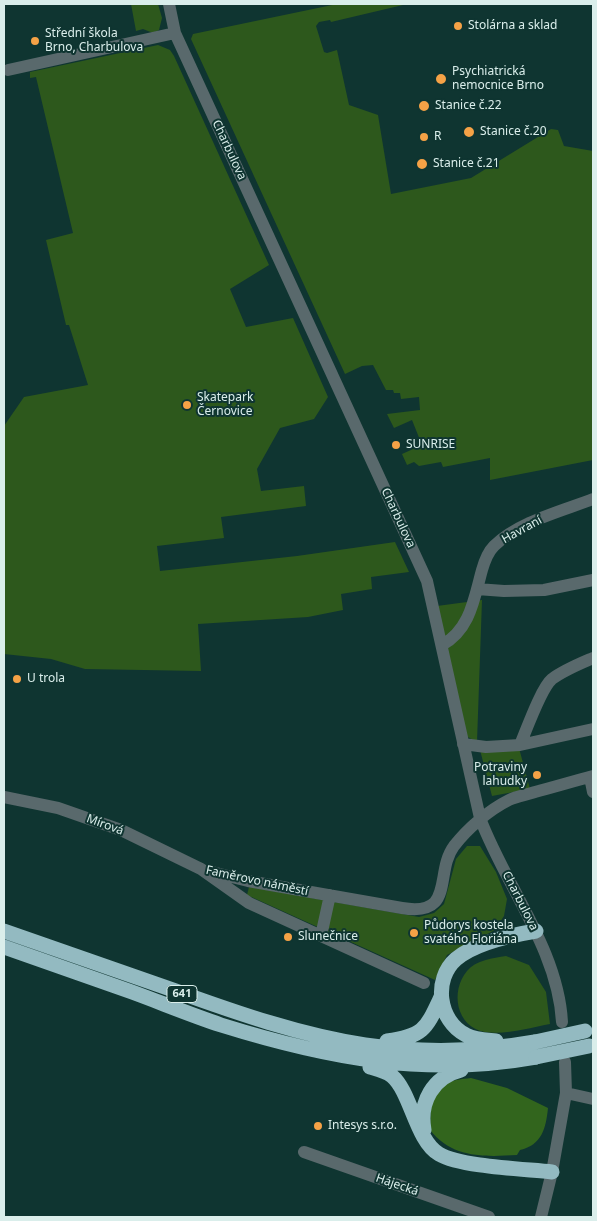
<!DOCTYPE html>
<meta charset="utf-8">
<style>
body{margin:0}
#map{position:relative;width:597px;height:1221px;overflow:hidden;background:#0f3531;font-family:"Noto Sans",sans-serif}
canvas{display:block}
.frame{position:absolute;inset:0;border:5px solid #daeeeb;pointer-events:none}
</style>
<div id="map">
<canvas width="597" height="1221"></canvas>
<div class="frame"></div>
</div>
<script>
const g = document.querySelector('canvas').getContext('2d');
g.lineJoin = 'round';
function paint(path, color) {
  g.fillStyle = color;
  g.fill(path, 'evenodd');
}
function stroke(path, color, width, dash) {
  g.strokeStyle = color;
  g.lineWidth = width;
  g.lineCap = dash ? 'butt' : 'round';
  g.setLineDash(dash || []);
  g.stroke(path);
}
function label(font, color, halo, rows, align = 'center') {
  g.font = font + ' "Noto Sans",sans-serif';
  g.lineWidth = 4;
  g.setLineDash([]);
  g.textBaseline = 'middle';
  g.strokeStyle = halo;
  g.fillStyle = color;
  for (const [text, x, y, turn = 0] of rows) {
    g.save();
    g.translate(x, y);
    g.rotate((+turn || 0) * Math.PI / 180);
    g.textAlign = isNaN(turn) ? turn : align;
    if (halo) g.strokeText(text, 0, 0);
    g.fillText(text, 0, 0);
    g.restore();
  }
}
const green = new Path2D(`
 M 131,4 L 158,4 L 162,18 L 159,30 L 153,33 L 143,29 L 136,31 Z
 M 337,4 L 403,4 L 403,5 L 331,22 L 330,20 L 319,22 L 316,26 L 324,52 L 327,53 L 337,50 L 349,105 L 378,115 L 391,194 L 471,178 L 551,129 L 558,130 L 564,146 L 593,151 L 593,460 L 490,480 L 490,458 L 443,467 L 441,462 L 419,466 L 414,462 L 407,465 L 402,454 L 422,445 L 412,420 L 394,428 L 387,414 L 420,410 L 419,397 L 401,399 L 400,393 L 394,393 L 393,390 L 386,390 L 373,365 L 362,366 L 345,374 L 191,39 L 193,34 Z
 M 158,45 L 170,50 L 174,56 L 269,265 L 230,289 L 246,327 L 293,318 L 328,397 L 314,419 L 280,428 L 257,469 L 261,491 L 304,486 L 306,506 L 221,517 L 224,538 L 157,546 L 160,571 L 297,556 L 395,542 L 409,572 L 371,577 L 372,589 L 341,594 L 343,610 L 308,617 L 198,624 L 201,671 L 85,669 L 51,659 L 4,654 L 4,426 L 24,397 L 88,385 L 69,325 L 66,325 L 46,240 L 73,233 L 36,77 L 30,78 L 30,72 Z
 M 482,600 L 477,742 L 466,736 L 437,606 Z
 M 519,748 L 530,789 L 492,796 L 480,750 Z
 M 467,846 L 480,846 L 496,872 L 507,899 L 504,916 L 495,930 L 447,955 L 435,980 L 247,895 L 249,887 L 419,917 L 434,913 L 444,904 L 456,859 Z
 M 506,956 L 529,965 L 546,992 L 550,1024 C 529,1028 507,1035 485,1032 C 456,1027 450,991 467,971 C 476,960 493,958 506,956 Z`);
const forest = new Path2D(`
 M 471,1078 L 507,1088 L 548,1108 C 546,1128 542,1145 520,1150 L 517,1155 C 483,1157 452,1158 430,1130 L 431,1098 C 445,1082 450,1080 471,1078 Z`);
const minor = new Path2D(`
 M 169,4 L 175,33 L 427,581 L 480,818 C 505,885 558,949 562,1022
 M 8,70 L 175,33
 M 477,589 L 504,591 L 544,590 L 593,580
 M 442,645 C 470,630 474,599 482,570 C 484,563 488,552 494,546 C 518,522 562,511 593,499
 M 463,744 L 486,747 L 520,745 L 593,729
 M 520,745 C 526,731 541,688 552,679 C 564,670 579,664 593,658
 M 590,777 L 593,792
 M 4,797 L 58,808 L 121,830 L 201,869 L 249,903 L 424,983
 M 208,871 L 248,881 L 402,908 C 456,917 434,873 454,846 C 468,828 489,810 509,800 C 517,796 526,795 535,792 C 554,787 574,781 593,776
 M 321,936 L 330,895
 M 566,1093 L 593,1099
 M 304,1152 L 489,1217
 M 541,1217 L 552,1172 L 566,1093 L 565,1062`);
const highway = new Path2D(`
 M 4,931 C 61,951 118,971 176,991 C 237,1013 300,1035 365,1045 C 421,1053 479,1052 535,1042
 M 4,947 C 47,962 90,977 132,992 C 162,1003 191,1015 221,1025 C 327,1058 425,1077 536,1057
 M 387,1041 C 424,1036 426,1029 441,997
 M 496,1041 C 486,1040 475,1040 466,1035 C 438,1021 433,979 456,959 C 475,943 512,935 536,931
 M 370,1067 C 377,1069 386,1071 392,1076 C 411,1092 416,1141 439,1154 C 461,1167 525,1169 552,1172
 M 424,1130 C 419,1102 433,1077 461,1070`);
const highwayBridge = new Path2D(`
 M 535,1042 L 585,1031
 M 536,1057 L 589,1046`);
const markers = [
 [458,26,5,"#f5a246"],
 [35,41,5,"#f5a246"],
 [441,79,6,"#f5a246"],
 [424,106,6,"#f5a246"],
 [469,132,6,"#f5a246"],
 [424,137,5,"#f5a246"],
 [422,164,6,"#f5a246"],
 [187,405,5,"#f5a246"],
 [396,445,5,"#f5a246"],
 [17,679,5,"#f5a246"],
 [537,775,5,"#f5a246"],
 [414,933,5,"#f5a246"],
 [288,937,5,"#f5a246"],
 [318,1126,5,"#f5a246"]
];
const shields = [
 [182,994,30]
];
const shieldNames = [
 ["641",182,994]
];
const poiNames = [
 ["Stolárna a sklad",468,26],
 ["Střední škola",45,34],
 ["Brno, Charbulova",45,48],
 ["Psychiatrická",452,72],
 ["nemocnice Brno",452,86],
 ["Stanice č.22",435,106],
 ["Stanice č.20",480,132],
 ["R",434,137],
 ["Stanice č.21",433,164],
 ["Skatepark",197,398],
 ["Černovice",197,412],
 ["SUNRISE",406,445],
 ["U trola",27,679],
 ["Potraviny",527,768,"right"],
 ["lahudky",527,782,"right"],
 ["Půdorys kostela",424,926],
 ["svatého Floriána",424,940],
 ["Slunečnice",298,937],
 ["Intesys s.r.o.",328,1126]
];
const streetNames = [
 ["Charbulova",229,150,65],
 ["Charbulova",398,518,65],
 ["Havraní",522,530,-29],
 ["Mírová",105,825,20],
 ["Faměrovo náměstí",257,881,12],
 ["Charbulova",520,901,63],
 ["Hájecká",397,1185,19]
];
paint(green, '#2d581c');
paint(forest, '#32651d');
stroke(minor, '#59696c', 12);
stroke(highway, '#93bac1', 15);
stroke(highwayBridge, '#93bac1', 15);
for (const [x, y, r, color] of markers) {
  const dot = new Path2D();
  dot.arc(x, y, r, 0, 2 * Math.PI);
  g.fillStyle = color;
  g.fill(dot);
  stroke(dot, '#0f3531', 2);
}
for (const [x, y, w] of shields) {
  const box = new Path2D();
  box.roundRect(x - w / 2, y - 8.5, w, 17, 4);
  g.fillStyle = '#0f3531';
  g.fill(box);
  stroke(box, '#daeeeb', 1);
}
label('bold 11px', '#daeeeb', null, shieldNames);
label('12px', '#daeeeb', '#0f3531', poiNames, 'left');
label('12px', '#daeeeb', '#0f3531', streetNames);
</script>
